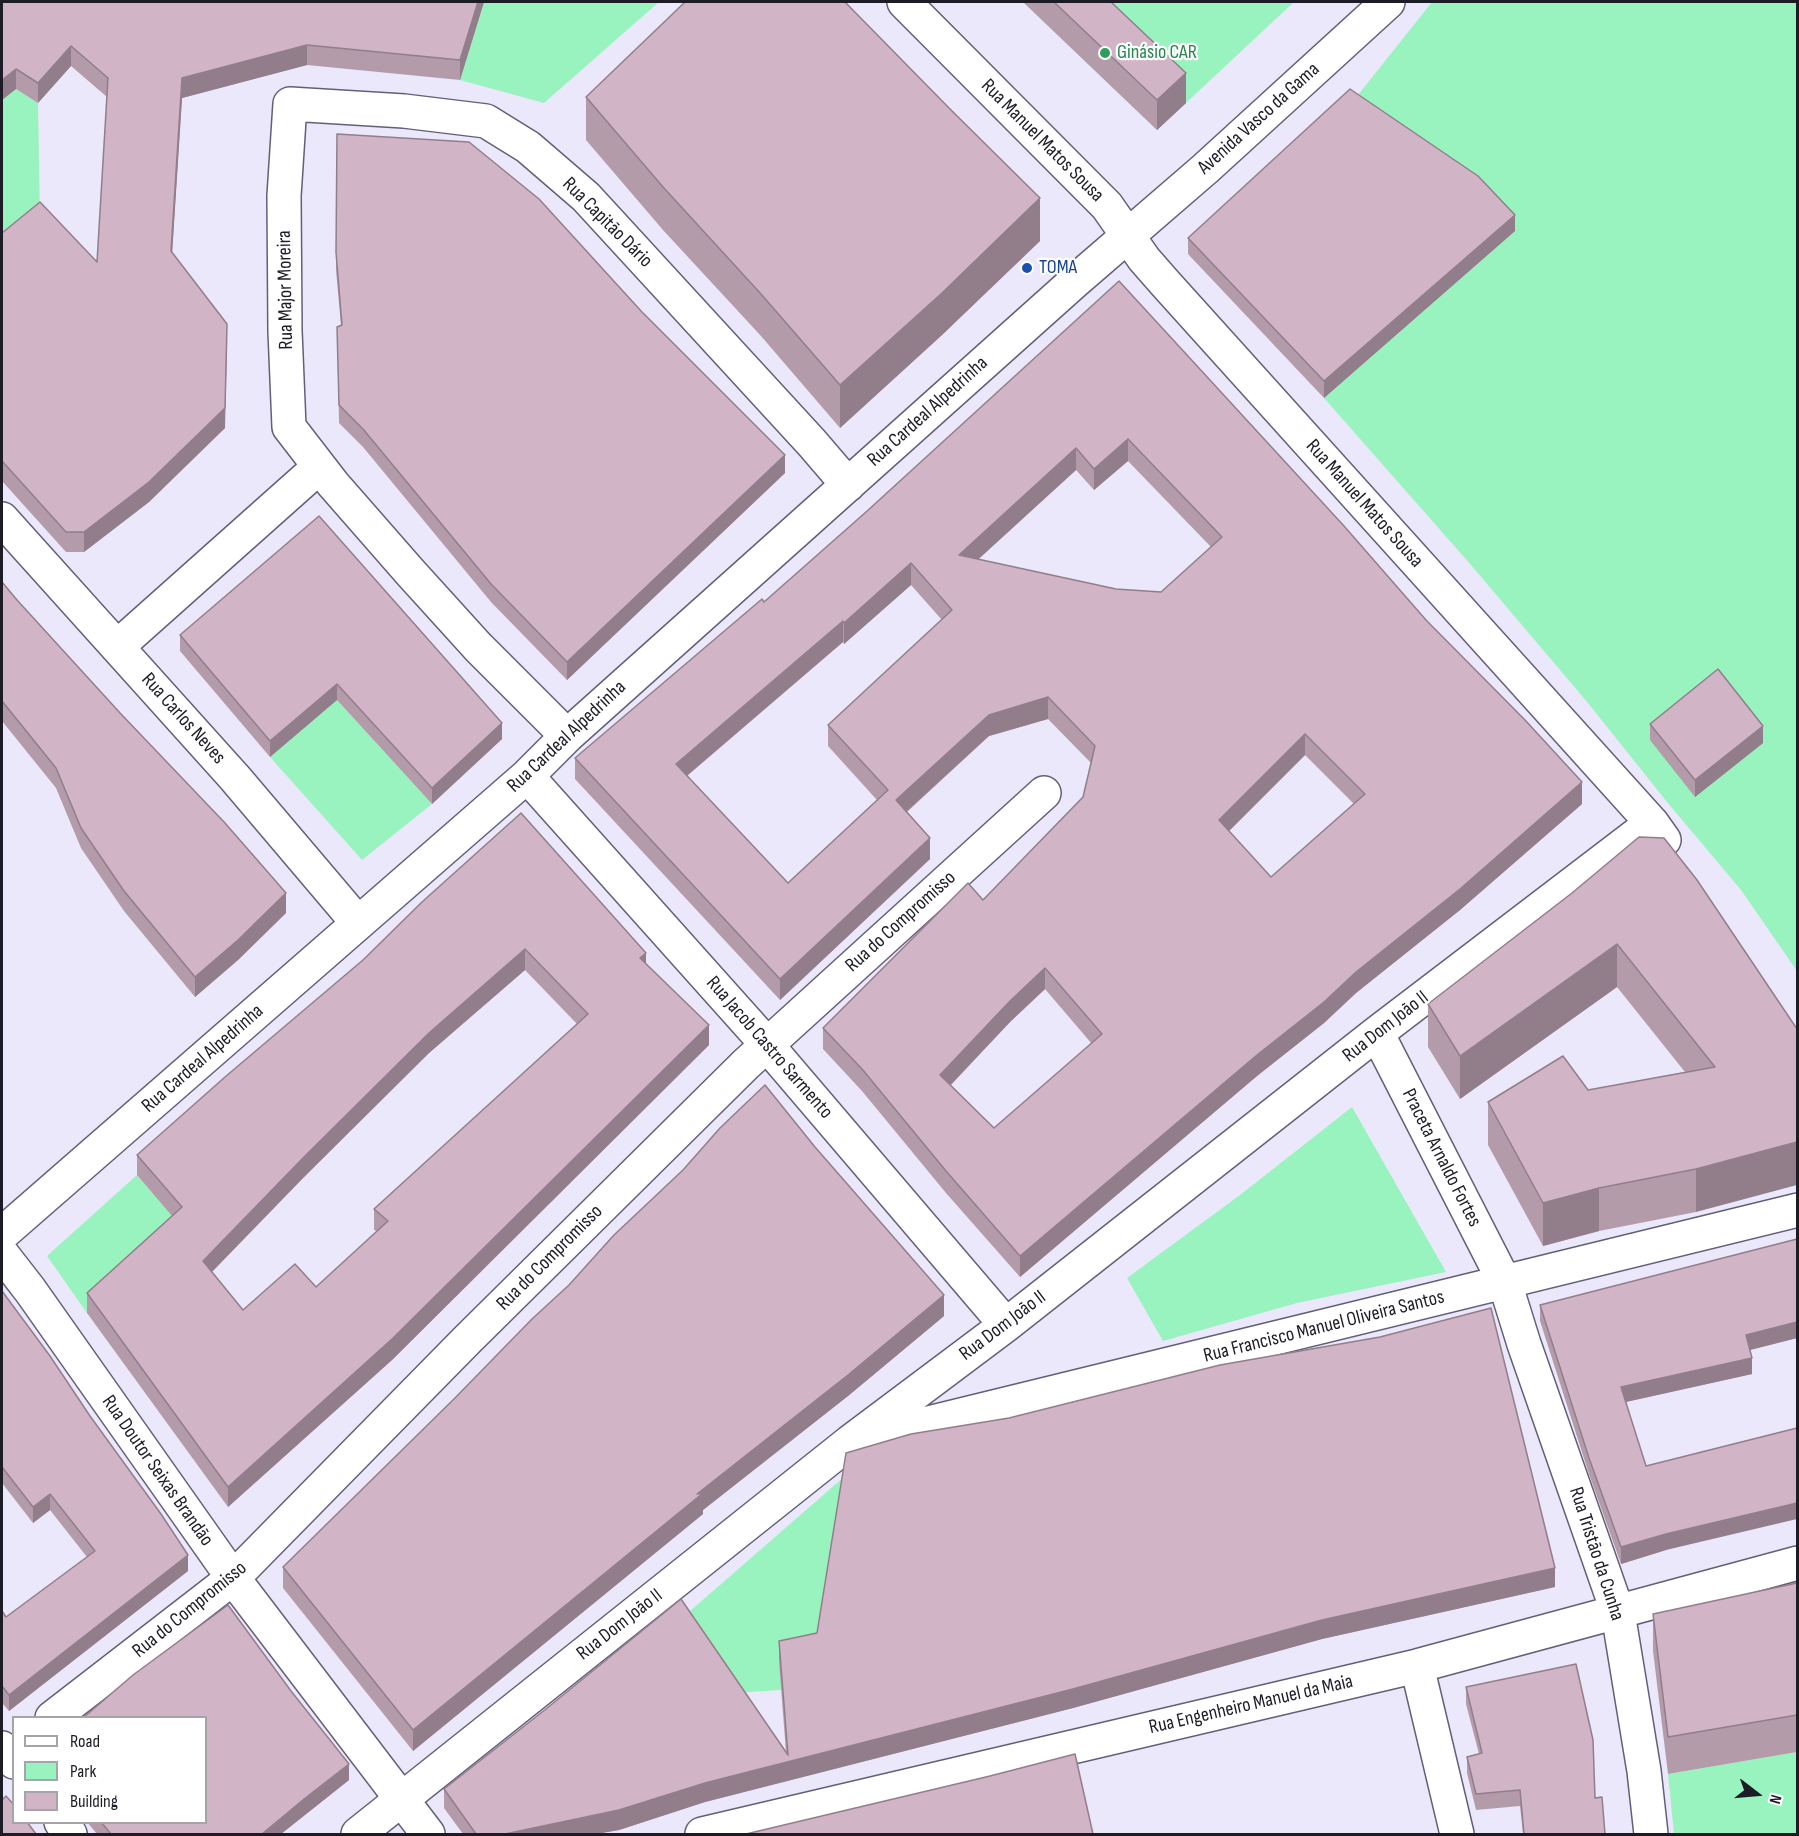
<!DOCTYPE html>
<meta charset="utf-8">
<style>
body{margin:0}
#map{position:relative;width:1799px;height:1836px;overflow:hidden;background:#ebe8fb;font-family:"Sofia Sans Condensed",sans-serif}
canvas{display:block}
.frame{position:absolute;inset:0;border:3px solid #1d1b26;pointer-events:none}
.legend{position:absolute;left:12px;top:1716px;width:195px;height:108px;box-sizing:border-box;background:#fff;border:2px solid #a5a4a8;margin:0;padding:8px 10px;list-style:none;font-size:18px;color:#1d1b26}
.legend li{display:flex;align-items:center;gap:12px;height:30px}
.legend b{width:30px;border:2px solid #a5a4a8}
.north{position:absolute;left:1727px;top:1764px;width:60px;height:60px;-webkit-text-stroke:4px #fff;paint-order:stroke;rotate:106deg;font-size:16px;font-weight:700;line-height:24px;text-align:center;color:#1d1b26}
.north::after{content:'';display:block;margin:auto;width:21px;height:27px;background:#1d1b26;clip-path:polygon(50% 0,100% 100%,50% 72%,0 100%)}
</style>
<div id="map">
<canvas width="1799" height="1836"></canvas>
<div class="frame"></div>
<ul class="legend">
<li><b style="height:8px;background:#fff"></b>Road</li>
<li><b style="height:16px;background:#98f3bf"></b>Park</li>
<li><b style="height:16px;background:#d1b4c6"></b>Building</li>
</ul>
<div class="north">N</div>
</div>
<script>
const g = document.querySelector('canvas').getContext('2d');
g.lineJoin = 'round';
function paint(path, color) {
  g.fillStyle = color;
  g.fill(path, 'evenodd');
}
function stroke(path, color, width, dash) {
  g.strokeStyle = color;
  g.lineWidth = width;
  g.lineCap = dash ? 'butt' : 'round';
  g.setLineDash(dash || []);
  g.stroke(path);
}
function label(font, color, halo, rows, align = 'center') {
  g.font = font + ' "Sofia Sans Condensed",sans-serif';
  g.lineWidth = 4.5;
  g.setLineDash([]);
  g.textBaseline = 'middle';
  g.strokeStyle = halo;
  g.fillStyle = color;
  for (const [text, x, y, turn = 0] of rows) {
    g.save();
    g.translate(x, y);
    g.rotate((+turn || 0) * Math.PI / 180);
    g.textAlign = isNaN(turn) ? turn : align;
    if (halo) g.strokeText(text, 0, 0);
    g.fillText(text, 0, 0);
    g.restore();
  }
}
const green = new Path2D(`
 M 484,2 L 659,2 L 544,103 L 460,80 Z
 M 1023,2 L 1294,2 L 1157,130 Z
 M 1432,2 L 1797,2 L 1797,971 L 1741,890 L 1667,802 L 1588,703 L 1471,565 L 1324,398 L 1515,231 L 1350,105 Z
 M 16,89 L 38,103 L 40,222 L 2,253 L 2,100 Z
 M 337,700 L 432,804 L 362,860 L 270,757 Z
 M 1352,1107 L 1446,1272 L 1297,1303 L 1163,1341 L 1127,1278 L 1240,1195 Z
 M 137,1175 L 186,1232 L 169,1239 L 87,1313 L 47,1256 Z
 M 845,1476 L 817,1652 L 781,1690 L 732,1693 L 681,1619 Z
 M 1797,1752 L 1797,1834 L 1674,1834 L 1668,1774 Z`);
const minor = new Path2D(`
 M 904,2 L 1107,206 L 1144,259 L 1165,283 L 1652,823 L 1664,840
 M 2,519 L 235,778 L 358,923
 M 117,647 L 319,467
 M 567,736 L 478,647 L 410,572 L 333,484 L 289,427 L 285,331 L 284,196 L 290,104 L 404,111 L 486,121 L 528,147 L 586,197 L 812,443 L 848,485
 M 527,776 L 755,1031 L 1006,1325
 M 1377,1033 L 1505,1283 L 1524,1344 L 1618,1613 L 1644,1771 L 1651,1834
 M 2,1234 L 527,776 L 567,736 L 1073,283 L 1205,169 L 1388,2
 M 2,1254 L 30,1290 L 233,1578 L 428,1834
 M 863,1439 L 1798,1210
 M 1417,1666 L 1457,1834
 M 52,1718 L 233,1578 L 467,1340 L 746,1064 L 1044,793
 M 2,1748 L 14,1762
 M 61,1822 L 70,1834
 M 358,1834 L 850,1442 L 1006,1325 L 1377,1033 L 1652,823
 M 702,1834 L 1417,1666 L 1798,1563`);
const wall = new Path2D(`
 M 2,2 L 484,2 L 460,80 L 307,65 L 182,98 L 172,253 L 225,428 L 149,502 L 84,552 L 66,552 L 2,481 L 2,233 L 97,262 L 107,97 L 71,66 L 38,103 L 16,89 L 2,100 Z
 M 1023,2 L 1111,2 L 1186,103 L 1157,130 Z
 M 586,97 L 1040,241 L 942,335 L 840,428 L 761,336 L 663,230 L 586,140 Z
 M 337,134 L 785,473 L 567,680 L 491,602 L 363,447 L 339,423 L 337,327 L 341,326 L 336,270 Z
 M 1515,231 L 1324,398 L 1188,254 L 1188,238 Z
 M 1119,281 L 1582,804 L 1460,910 L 1356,993 L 1324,1023 L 1257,1076 L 1020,1277 L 946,1193 L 862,1091 L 823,1049 L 823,1028 L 983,900 L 1083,797 L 1091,763 L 1048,719 L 989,736 L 907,812 L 930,859 L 780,1000 L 575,779 L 575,758 L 764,602 L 866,512 ZM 1128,461 L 1211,547 L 1161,592 L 1116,589 L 978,559 L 1076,470 L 1094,490 ZM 911,585 L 942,620 L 828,725 L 828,746 L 877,800 L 788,883 L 687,776 L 843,642 L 844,644 ZM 1305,755 L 1354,804 L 1271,877 L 1229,831 ZM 1045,989 L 1092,1044 L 994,1128 L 951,1085 L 1010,1022 Z
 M 2,582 L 286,913 L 238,960 L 195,997 L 124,911 L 81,848 L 56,788 L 2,721 Z
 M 180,635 L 502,723 L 502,739 L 432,804 L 337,700 L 270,757 L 180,651 Z
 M 1650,724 L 1763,743 L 1695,797 L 1650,740 Z
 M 1572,893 L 1797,1029 L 1696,1212 L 1599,1231 L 1543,1246 L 1488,1145 L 1488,1102 L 1588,1090 L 1685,1072 L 1617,987 L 1460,1099 L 1428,1047 L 1428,1004 Z
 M 422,902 L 646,964 L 709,1045 L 392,1360 L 228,1507 L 87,1313 L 87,1293 L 172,1216 L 137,1175 L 137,1155 L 363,960 ZM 525,970 L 577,1024 L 374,1209 L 374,1230 L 377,1231 L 316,1287 L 243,1310 L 212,1272 L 304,1177 L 429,1053 Z
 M 2,1291 L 188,1571 L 9,1711 L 2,1703 L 2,1611 L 6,1617 L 87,1557 L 50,1510 L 33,1523 L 2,1483 Z
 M 1540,1305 L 1797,1338 L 1750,1350 L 1752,1374 L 1626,1402 L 1666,1550 L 1621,1564 L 1589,1474 L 1540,1321 Z
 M 944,1316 L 848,1396 L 703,1510 L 703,1514 L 413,1751 L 283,1588 L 283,1567 Z
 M 1797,1583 L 1797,1752 L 1668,1774 L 1653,1651 L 1653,1614 Z
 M 1555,1587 L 1322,1639 L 1073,1708 L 705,1802 L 619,1830 L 596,1834 L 463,1834 L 444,1808 L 444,1789 L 786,1753 L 779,1661 L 779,1641 Z
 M 1466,1687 L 1595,1798 L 1605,1834 L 1523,1834 L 1520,1806 L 1476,1810 L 1467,1773 L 1467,1757 L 1479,1754 L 1466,1704 Z
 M 349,1780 L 281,1834 L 97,1834 L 87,1822 L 206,1822 Z`);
const shadedWall = new Path2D(`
 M 478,2 L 484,2 L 460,80 L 460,60 Z
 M 307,45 L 307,65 L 182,98 L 171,271 L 171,251 L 182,78 Z
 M 71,46 L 71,66 L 38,103 L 38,83 Z
 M 16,69 L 16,89 L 2,100 L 2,80 Z
 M 1186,73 L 1186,103 L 1157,130 L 1157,100 Z
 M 1040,198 L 1040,241 L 942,335 L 840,428 L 840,385 Z
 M 1515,215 L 1515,231 L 1324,398 L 1324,381 Z
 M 227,344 L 225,428 L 149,502 L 84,552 L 84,532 Z
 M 1128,439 L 1128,461 L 1094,490 L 1094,469 Z
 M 1076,448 L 1076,470 L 959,577 L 959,555 Z
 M 785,455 L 785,473 L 567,680 L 567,662 Z
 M 911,563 L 911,585 L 844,644 L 844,623 Z
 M 843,621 L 843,642 L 676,785 L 676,764 Z
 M 337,684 L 337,700 L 270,757 L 270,741 Z
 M 1048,697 L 1048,719 L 989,736 L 896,821 L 896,800 L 989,715 Z
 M 502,723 L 502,739 L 432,804 L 432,788 Z
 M 1763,726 L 1763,743 L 1695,797 L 1695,780 Z
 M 1305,734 L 1305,755 L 1219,841 L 1219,820 Z
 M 1582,782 L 1582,804 L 1460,910 L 1356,993 L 1324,1023 L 1257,1076 L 1020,1277 L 1020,1256 L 1257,1055 Z
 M 930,838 L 930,859 L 780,1000 L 780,979 Z
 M 286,893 L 286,913 L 238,960 L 195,997 L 195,977 Z
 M 1617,944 L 1617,987 L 1460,1099 L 1460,1056 Z
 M 525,949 L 525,970 L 429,1053 L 304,1177 L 203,1281 L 203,1261 L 304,1157 L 429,1033 Z
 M 646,953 L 646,973 L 640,958 Z
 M 1045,968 L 1045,989 L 1010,1022 L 940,1096 L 940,1075 L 1010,1001 Z
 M 709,1025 L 709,1045 L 392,1360 L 228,1507 L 228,1487 Z
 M 1797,1142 L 1797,1185 L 1696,1212 L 1696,1169 Z
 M 1599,1188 L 1599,1231 L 1543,1246 L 1543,1203 Z
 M 944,1295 L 944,1316 L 848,1396 L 703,1510 L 703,1514 L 413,1751 L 413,1730 L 697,1494 Z
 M 1797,1322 L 1797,1338 L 1746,1351 L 1746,1335 Z
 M 1752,1358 L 1752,1374 L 1621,1403 L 1621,1387 Z
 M 50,1494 L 50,1510 L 33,1523 L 33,1507 Z
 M 1797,1503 L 1797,1519 L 1666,1550 L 1621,1564 L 1621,1547 L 1666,1534 Z
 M 188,1555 L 188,1571 L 9,1711 L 9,1695 Z
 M 1555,1568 L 1555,1587 L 1322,1639 L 1073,1708 L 705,1802 L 619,1830 L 596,1834 L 505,1834 L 1322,1620 Z
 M 349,1764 L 349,1780 L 281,1834 L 262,1834 L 304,1799 Z`);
const building = new Path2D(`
 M 2,2 L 478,2 L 460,60 L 307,45 L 182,78 L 171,251 L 227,324 L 225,408 L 149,482 L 84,532 L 66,532 L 2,461 L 2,233 L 40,202 L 97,262 L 108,78 L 71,46 L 38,83 L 16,69 L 2,80 Z
 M 685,2 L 845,2 L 951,110 L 1040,198 L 942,293 L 840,385 L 761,294 L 663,187 L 586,97 Z
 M 1054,2 L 1111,2 L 1186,73 L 1157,100 Z
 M 1350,89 L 1478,176 L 1515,215 L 1324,381 L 1188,238 Z
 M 337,134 L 469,142 L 539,199 L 642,312 L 785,455 L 567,662 L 491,584 L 363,429 L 339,405 L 337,327 L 342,325 L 336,252 Z
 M 1119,281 L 1344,526 L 1426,620 L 1525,720 L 1582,782 L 1460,889 L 1356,972 L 1324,1002 L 1257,1055 L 1020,1256 L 946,1171 L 862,1069 L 823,1028 L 968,883 L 983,900 L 1083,797 L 1095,746 L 1048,697 L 989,715 L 896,800 L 930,838 L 780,979 L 575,758 L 762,599 L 764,602 L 866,512 ZM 1128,439 L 1222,537 L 1161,592 L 1116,589 L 959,555 L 1076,448 L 1094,469 ZM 911,563 L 952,610 L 828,725 L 888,790 L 788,883 L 676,764 L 843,621 L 844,623 ZM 1305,734 L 1365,794 L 1271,877 L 1219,820 ZM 1045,968 L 1102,1034 L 994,1128 L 940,1075 L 1010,1001 Z
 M 319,516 L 502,723 L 432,788 L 337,684 L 270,741 L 180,635 Z
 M 2,582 L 17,600 L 121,714 L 225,823 L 286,893 L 238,940 L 195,977 L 124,891 L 81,828 L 56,768 L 2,701 Z
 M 1718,669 L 1763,726 L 1695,780 L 1650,724 Z
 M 521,813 L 646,953 L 640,958 L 709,1025 L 392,1339 L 228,1487 L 87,1293 L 182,1207 L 137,1155 L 225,1077 L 363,960 L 422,902 ZM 525,949 L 588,1014 L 374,1209 L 388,1221 L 316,1287 L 295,1264 L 243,1310 L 203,1261 L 304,1157 L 429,1033 Z
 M 1639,837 L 1664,838 L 1697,880 L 1797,1029 L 1797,1142 L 1696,1169 L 1599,1188 L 1543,1203 L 1488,1102 L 1563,1056 L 1588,1090 L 1715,1067 L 1617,944 L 1460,1056 L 1428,1004 L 1572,893 Z
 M 765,1085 L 815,1147 L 944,1295 L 848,1375 L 697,1494 L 703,1493 L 413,1730 L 283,1567 L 455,1398 L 532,1319 L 569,1285 L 614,1235 L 683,1170 L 720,1128 Z
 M 1797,1239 L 1797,1322 L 1746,1335 L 1752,1358 L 1621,1387 L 1646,1466 L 1797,1428 L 1797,1503 L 1666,1534 L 1621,1547 L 1589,1458 L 1540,1305 Z
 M 2,1291 L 50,1356 L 90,1416 L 161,1514 L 188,1555 L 9,1695 L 2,1686 L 2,1611 L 6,1617 L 95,1551 L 50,1494 L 33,1507 L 2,1467 Z
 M 1491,1308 L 1555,1568 L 1322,1620 L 1073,1689 L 705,1783 L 619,1810 L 505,1834 L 476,1834 L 444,1789 L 546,1709 L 681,1599 L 788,1755 L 779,1641 L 817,1633 L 846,1453 L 911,1434 L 1009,1418 L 1220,1365 L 1380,1337 Z
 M 1797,1583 L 1797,1715 L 1668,1737 L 1653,1614 Z
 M 228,1605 L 291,1691 L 349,1764 L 304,1799 L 262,1834 L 111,1834 L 101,1822 L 206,1822 L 206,1718 L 83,1718 L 133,1675 Z
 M 1576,1664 L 1593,1740 L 1595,1798 L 1602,1797 L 1605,1834 L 1524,1834 L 1520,1790 L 1476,1794 L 1467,1757 L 1482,1753 L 1466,1687 Z
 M 1075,1754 L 1093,1834 L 746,1834 L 990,1776 Z
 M 6,1796 L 14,1805 L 14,1822 L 27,1822 L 36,1834 L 2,1834 L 2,1800 Z`);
const markers = [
 [1105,53,6,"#2e9e5b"],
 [1027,268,6,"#1a4fb4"]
];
const leisureNames = [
 ["Ginásio CAR",1117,53]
];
const streetNames = [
 ["Avenida Vasco da Gama",1259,119,-42],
 ["Rua Manuel Matos Sousa",1042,141,45],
 ["Rua Capitão Dário",607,223,45],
 ["Rua Major Moreira",286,290,-91],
 ["Rua Cardeal Alpedrinha",928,412,-42],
 ["Rua Manuel Matos Sousa",1364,504,48],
 ["Rua Carlos Neves",183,719,48],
 ["Rua Cardeal Alpedrinha",567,737,-43],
 ["Rua do Compromisso",901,922,-42],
 ["Rua Dom João II",1386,1027,-38],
 ["Rua Jacob Castro Sarmento",769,1048,49],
 ["Rua Cardeal Alpedrinha",203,1059,-41],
 ["Praceta Arnaldo Fortes",1441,1158,63],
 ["Rua do Compromisso",550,1258,-45],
 ["Rua Dom João II",1003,1326,-37],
 ["Rua Francisco Manuel Oliveira Santos",1324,1327,-14],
 ["Rua Doutor Seixas Brandão",157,1471,55],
 ["Rua Tristão da Cunha",1596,1554,72],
 ["Rua do Compromisso",190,1610,-39],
 ["Rua Dom João II",620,1625,-38],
 ["Rua Engenheiro Manuel da Maia",1251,1705,-13]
];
const transitNames = [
 ["TOMA",1039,268]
];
paint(green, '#98f3bf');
stroke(minor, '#635f79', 36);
stroke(minor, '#fff', 33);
paint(wall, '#b49baa');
paint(shadedWall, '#927e8b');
paint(building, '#d1b4c6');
stroke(building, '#927e8b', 1.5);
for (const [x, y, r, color] of markers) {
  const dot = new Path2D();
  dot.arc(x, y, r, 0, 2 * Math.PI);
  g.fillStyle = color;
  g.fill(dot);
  stroke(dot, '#fff', 2);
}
label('20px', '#27864d', '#fff', leisureNames, 'left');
label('20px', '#1d1b26', '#fff', streetNames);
label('20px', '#164399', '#fff', transitNames, 'left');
</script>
